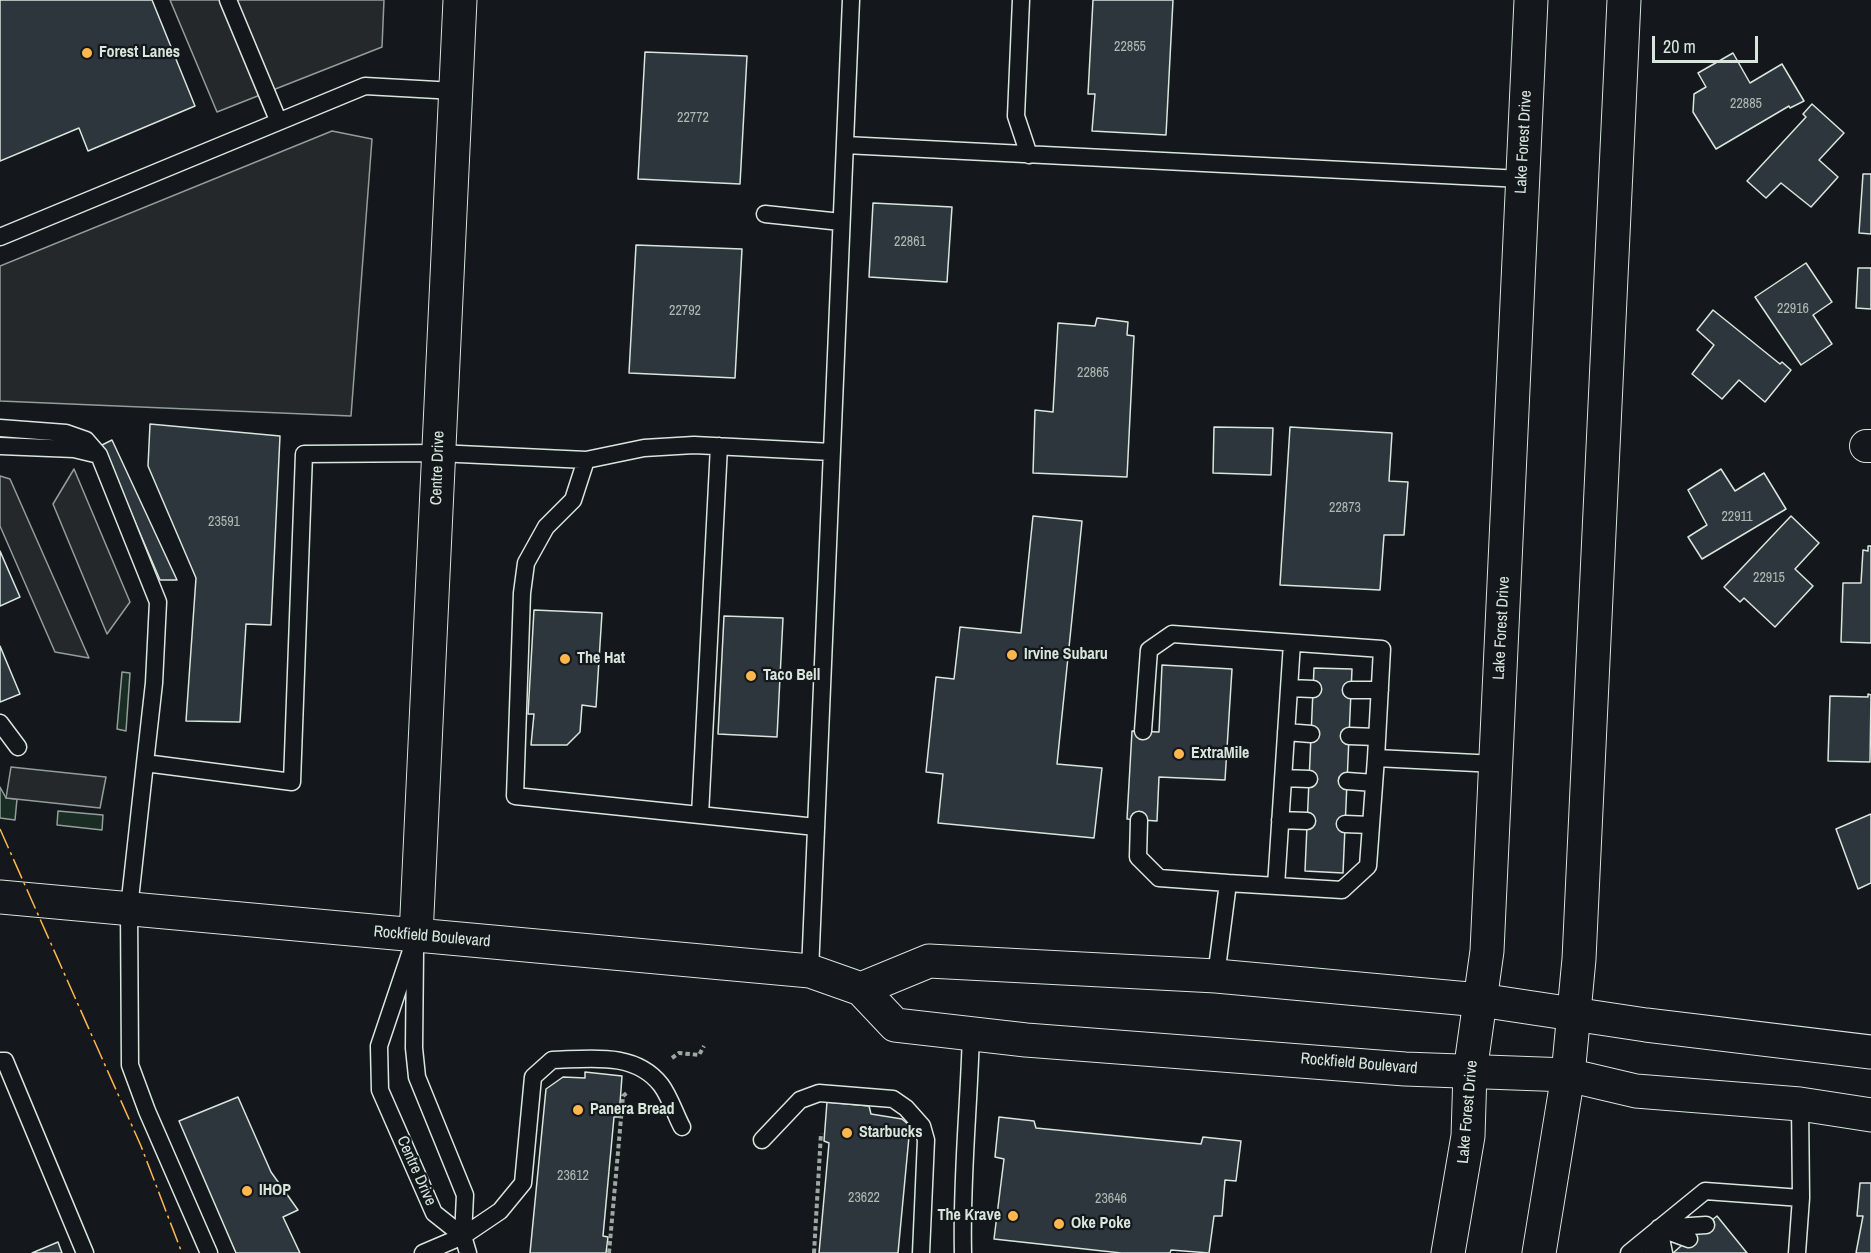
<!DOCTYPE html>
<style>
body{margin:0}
#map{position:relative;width:1871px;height:1253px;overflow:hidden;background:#14181c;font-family:"Archivo Narrow",sans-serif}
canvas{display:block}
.scale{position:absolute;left:1652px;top:36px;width:106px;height:27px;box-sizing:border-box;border:3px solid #d8e6dc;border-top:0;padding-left:8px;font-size:18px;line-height:21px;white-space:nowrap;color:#d8e6dc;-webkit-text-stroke:4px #14181c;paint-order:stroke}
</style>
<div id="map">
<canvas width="1871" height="1253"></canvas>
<div class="scale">20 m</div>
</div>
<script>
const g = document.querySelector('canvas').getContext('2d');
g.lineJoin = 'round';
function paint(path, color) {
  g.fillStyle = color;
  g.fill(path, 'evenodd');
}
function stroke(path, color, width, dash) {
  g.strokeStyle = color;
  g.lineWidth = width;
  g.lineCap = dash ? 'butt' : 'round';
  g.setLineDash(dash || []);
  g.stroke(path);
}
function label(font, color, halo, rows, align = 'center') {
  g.font = font + ' "Archivo Narrow",sans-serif';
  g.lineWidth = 4.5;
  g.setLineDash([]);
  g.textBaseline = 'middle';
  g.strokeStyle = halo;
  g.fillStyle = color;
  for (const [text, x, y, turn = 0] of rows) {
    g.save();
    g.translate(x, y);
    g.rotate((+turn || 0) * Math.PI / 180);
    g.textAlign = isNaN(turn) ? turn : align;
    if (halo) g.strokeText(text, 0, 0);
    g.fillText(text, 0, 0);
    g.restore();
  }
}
const green = new Path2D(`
 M 122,672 L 130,673 L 126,731 L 117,729 Z
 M 0,787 L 6,798 L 17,799 L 15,820 L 0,818 Z
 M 58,811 L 103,815 L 102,830 L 57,825 Z`);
const parking = new Path2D(`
 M 170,0 L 384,0 L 382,47 L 217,112 Z
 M 332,131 L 372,139 L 351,416 L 0,401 L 0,266 Z
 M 74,469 L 130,602 L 107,634 L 53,504 Z
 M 0,476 L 10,479 L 89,658 L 55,652 L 0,526 Z
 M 11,767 L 106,777 L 100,808 L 6,798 Z`);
const building = new Path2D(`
 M 0,0 L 152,0 L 195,106 L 88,151 L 79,128 L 0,161 Z
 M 1093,0 L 1173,0 L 1166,135 L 1092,131 L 1095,94 L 1088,94 Z
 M 645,52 L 747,56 L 740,184 L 638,179 Z
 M 1733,53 L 1750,83 L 1782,64 L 1804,101 L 1790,108 L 1789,106 L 1716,149 L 1693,112 L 1694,94 L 1706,87 L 1698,73 Z
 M 1812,104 L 1844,133 L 1819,160 L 1838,177 L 1811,207 L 1781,183 L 1766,198 L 1747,181 L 1806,117 L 1803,114 Z
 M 1863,174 L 1871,174 L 1871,234 L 1859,233 Z
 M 873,203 L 952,207 L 947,282 L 869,277 Z
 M 636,245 L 742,249 L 735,378 L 629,373 Z
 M 1806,263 L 1832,302 L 1813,315 L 1832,344 L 1801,365 L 1755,297 Z
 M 1858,268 L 1871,268 L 1871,309 L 1856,308 Z
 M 1713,310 L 1780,364 L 1782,362 L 1791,370 L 1765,402 L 1739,380 L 1722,399 L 1692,374 L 1714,345 L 1697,330 Z
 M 1097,318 L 1128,322 L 1127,335 L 1134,336 L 1127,477 L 1033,473 L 1035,410 L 1053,412 L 1058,323 L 1095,326 Z
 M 150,424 L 280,436 L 271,625 L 246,624 L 240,722 L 186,721 L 196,578 L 148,466 Z
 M 1214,427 L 1273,428 L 1271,475 L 1213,473 Z
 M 1290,427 L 1392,433 L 1389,481 L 1408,482 L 1404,535 L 1384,535 L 1380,590 L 1280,585 Z
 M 112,440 L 177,580 L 160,580 L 102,445 Z
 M 1721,469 L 1735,491 L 1764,473 L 1786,509 L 1702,559 L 1688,537 L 1707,525 L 1688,490 Z
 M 1033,516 L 1082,521 L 1057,764 L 1102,768 L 1094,838 L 938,823 L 943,774 L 926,772 L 936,677 L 954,679 L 960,627 L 1021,633 Z
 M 1791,516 L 1819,543 L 1795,569 L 1813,586 L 1775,627 L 1744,598 L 1740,602 L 1724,587 Z
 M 1868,546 L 1871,546 L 1871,643 L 1841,642 L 1843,583 L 1861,583 L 1863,550 L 1868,551 Z
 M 0,551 L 20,597 L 0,606 Z
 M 534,610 L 602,613 L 596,707 L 582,705 L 580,732 L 567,745 L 531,745 L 534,714 L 528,714 Z
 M 724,616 L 783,618 L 777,737 L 718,734 Z
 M 0,646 L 20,694 L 0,702 Z
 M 1162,665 L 1232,669 L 1225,780 L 1159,777 L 1157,821 L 1127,819 L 1132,731 L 1159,732 Z
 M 1314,668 L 1352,669 L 1343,873 L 1305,871 Z
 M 1868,694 L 1871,695 L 1870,762 L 1828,761 L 1830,696 L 1868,697 Z
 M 1871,814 L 1871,883 L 1858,889 L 1836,829 Z
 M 585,1072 L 622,1076 L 619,1117 L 614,1117 L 603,1236 L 608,1237 L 606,1253 L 530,1253 L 546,1089 L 563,1077 L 585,1078 Z
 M 238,1097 L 271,1172 L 298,1210 L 283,1217 L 300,1253 L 236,1253 L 179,1121 Z
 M 827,1102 L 869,1106 L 871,1114 L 902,1119 L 910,1126 L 898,1253 L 819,1253 L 829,1143 L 824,1141 Z
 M 999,1117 L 1034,1121 L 1036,1128 L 1201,1144 L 1203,1137 L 1241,1141 L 1236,1181 L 1225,1180 L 1222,1216 L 1214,1216 L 1209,1253 L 1171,1250 L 1170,1253 L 1121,1253 L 994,1239 L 1004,1159 L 995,1157 Z
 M 1860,1183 L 1871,1183 L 1871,1253 L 1856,1253 L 1863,1216 L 1857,1216 Z
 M 1717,1216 L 1747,1253 L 1673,1253 L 1689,1239 Z
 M 58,1242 L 62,1253 L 32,1253 Z`);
const path = new Path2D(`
 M 672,1058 L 679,1053 L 699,1055 L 704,1046
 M 609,1253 L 623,1096 L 628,1092
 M 814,1253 L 821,1133`);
const lane = new Path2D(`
 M 228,0 L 278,120
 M 1021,0 L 1016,116 L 1029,155
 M 845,145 L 1522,179
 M 765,214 L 841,222
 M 0,237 L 365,86 L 455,91
 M 0,428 L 66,433 L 86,440 L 99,455 L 158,602 L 154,683 L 145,763
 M 0,446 L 74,449 L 99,455
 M 586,460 L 573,500 L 546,527 L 526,563 L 522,593 L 515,796 L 816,827
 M 1289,688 L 1313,689
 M 1351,690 L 1380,690
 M 0,723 L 18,747
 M 1143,731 L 1149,650 L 1172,634 L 1382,649 L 1376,758
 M 1286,732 L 1311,734
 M 1349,736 L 1377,737
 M 1283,778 L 1309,779
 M 1347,781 L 1374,783
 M 700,815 L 719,446
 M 1139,820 L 1138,857 L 1159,878 L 1228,883
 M 1280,820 L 1307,821
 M 1345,824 L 1370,825
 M 1276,886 L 1292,643
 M 416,936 L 379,1046 L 380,1090 L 434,1213 L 463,1236
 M 415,952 L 414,1048 L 417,1077 L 465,1195 L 463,1236 L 468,1253
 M 810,971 L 851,0
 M 1216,976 L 1228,883 L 1342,890 L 1368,866 L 1376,758 L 1496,764
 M 0,1061 L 5,1061 L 85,1253
 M 762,1140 L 800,1100 L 819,1093 L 893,1099 L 906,1108 L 922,1126 L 926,1140 L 921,1253
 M 209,1253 L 147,1111 L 130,1065 L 129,908 L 145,763 L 292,782 L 304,454 L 438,453 L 586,460 L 644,448 L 694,445 L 832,452
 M 423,1253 L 463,1236 L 500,1211 L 523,1183 L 533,1077 L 552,1060 C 589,1059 635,1051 661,1085 C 670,1097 675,1114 682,1127
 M 963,1253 C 961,1180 969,1107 971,1033
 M 1629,1253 L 1705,1191 L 1801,1198
 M 1650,1253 L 1659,1228 L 1706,1225
 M 1664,1253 L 1659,1228 L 1689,1239
 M 1797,1253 L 1801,1198 L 1800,1104`);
const street = new Path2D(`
 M 1866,446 L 1871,446`);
const secondary = new Path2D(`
 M 0,897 L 810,971 L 861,989 L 895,1025 L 1026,1040 L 1405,1069 L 1568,1075 L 1636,1091 L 1800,1104 L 1871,1115
 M 416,936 L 460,0
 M 861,989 L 929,961 L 1216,976 L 1480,1000 L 1646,1025 L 1871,1052`);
const primary = new Path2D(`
 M 1448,1253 L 1468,1136 L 1470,1072 L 1487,951 L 1531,0
 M 1539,1253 L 1568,1075 L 1579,959 L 1624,0`);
const power = new Path2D(`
 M 0,829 L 141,1146 L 182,1253`);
const markers = [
 [87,53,6,"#ffb74d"],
 [1012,655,6,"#ffb74d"],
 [565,659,6,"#ffb74d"],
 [751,676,6,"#ffb74d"],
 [1179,754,6,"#ffb74d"],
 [578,1110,6,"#ffb74d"],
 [847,1133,6,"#ffb74d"],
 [247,1191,6,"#ffb74d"],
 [1013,1216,6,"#ffb74d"],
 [1059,1224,6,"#ffb74d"]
];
const numberNames = [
 ["22855",1130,47],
 ["22885",1746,104],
 ["22772",693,118],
 ["22861",910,242],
 ["22916",1793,309],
 ["22792",685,311],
 ["22865",1093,373],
 ["22873",1345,508],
 ["22911",1737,517],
 ["23591",224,522],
 ["22915",1769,578],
 ["23612",573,1176],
 ["23622",864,1198],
 ["23646",1111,1199]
];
const poiNames = [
 ["Forest Lanes",99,53],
 ["Irvine Subaru",1024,655],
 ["The Hat",577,659],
 ["Taco Bell",763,676],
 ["ExtraMile",1191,754],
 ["Panera Bread",590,1110],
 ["Starbucks",859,1133],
 ["IHOP",259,1191],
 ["The Krave",1001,1216,"right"],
 ["Oke Poke",1071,1224]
];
const streetNames = [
 ["Lake Forest Drive",1524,142,-87],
 ["Centre Drive",438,468,-88],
 ["Lake Forest Drive",1502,628,-87],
 ["Rockfield Boulevard",432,937,5],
 ["Rockfield Boulevard",1359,1064,5],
 ["Lake Forest Drive",1468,1112,-85],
 ["Centre Drive",416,1171,66]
];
paint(green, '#1a2d24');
stroke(green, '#939e99', 1.5);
paint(parking, '#24282b');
stroke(parking, '#939e99', 1.5);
paint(building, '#2c363c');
stroke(building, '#d8e6dc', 1.5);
stroke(lane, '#d8e6dc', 19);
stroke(street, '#d8e6dc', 34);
stroke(secondary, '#d8e6dc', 35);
stroke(primary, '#d8e6dc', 35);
stroke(path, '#9da8a2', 4, [4.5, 3]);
stroke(lane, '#14181c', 16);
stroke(street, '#14181c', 32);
stroke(secondary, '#14181c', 33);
stroke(primary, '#14181c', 33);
stroke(power, '#ffb74d', 1.5, [21, 4.5, 3, 4.5]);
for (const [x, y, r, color] of markers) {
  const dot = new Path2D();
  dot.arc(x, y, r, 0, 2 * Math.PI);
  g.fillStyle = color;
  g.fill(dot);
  stroke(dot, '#14181c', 2);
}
label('14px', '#adbab4', null, numberNames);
label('bold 16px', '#d8e6dc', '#14181c', poiNames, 'left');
label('16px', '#d8e6dc', '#14181c', streetNames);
</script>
